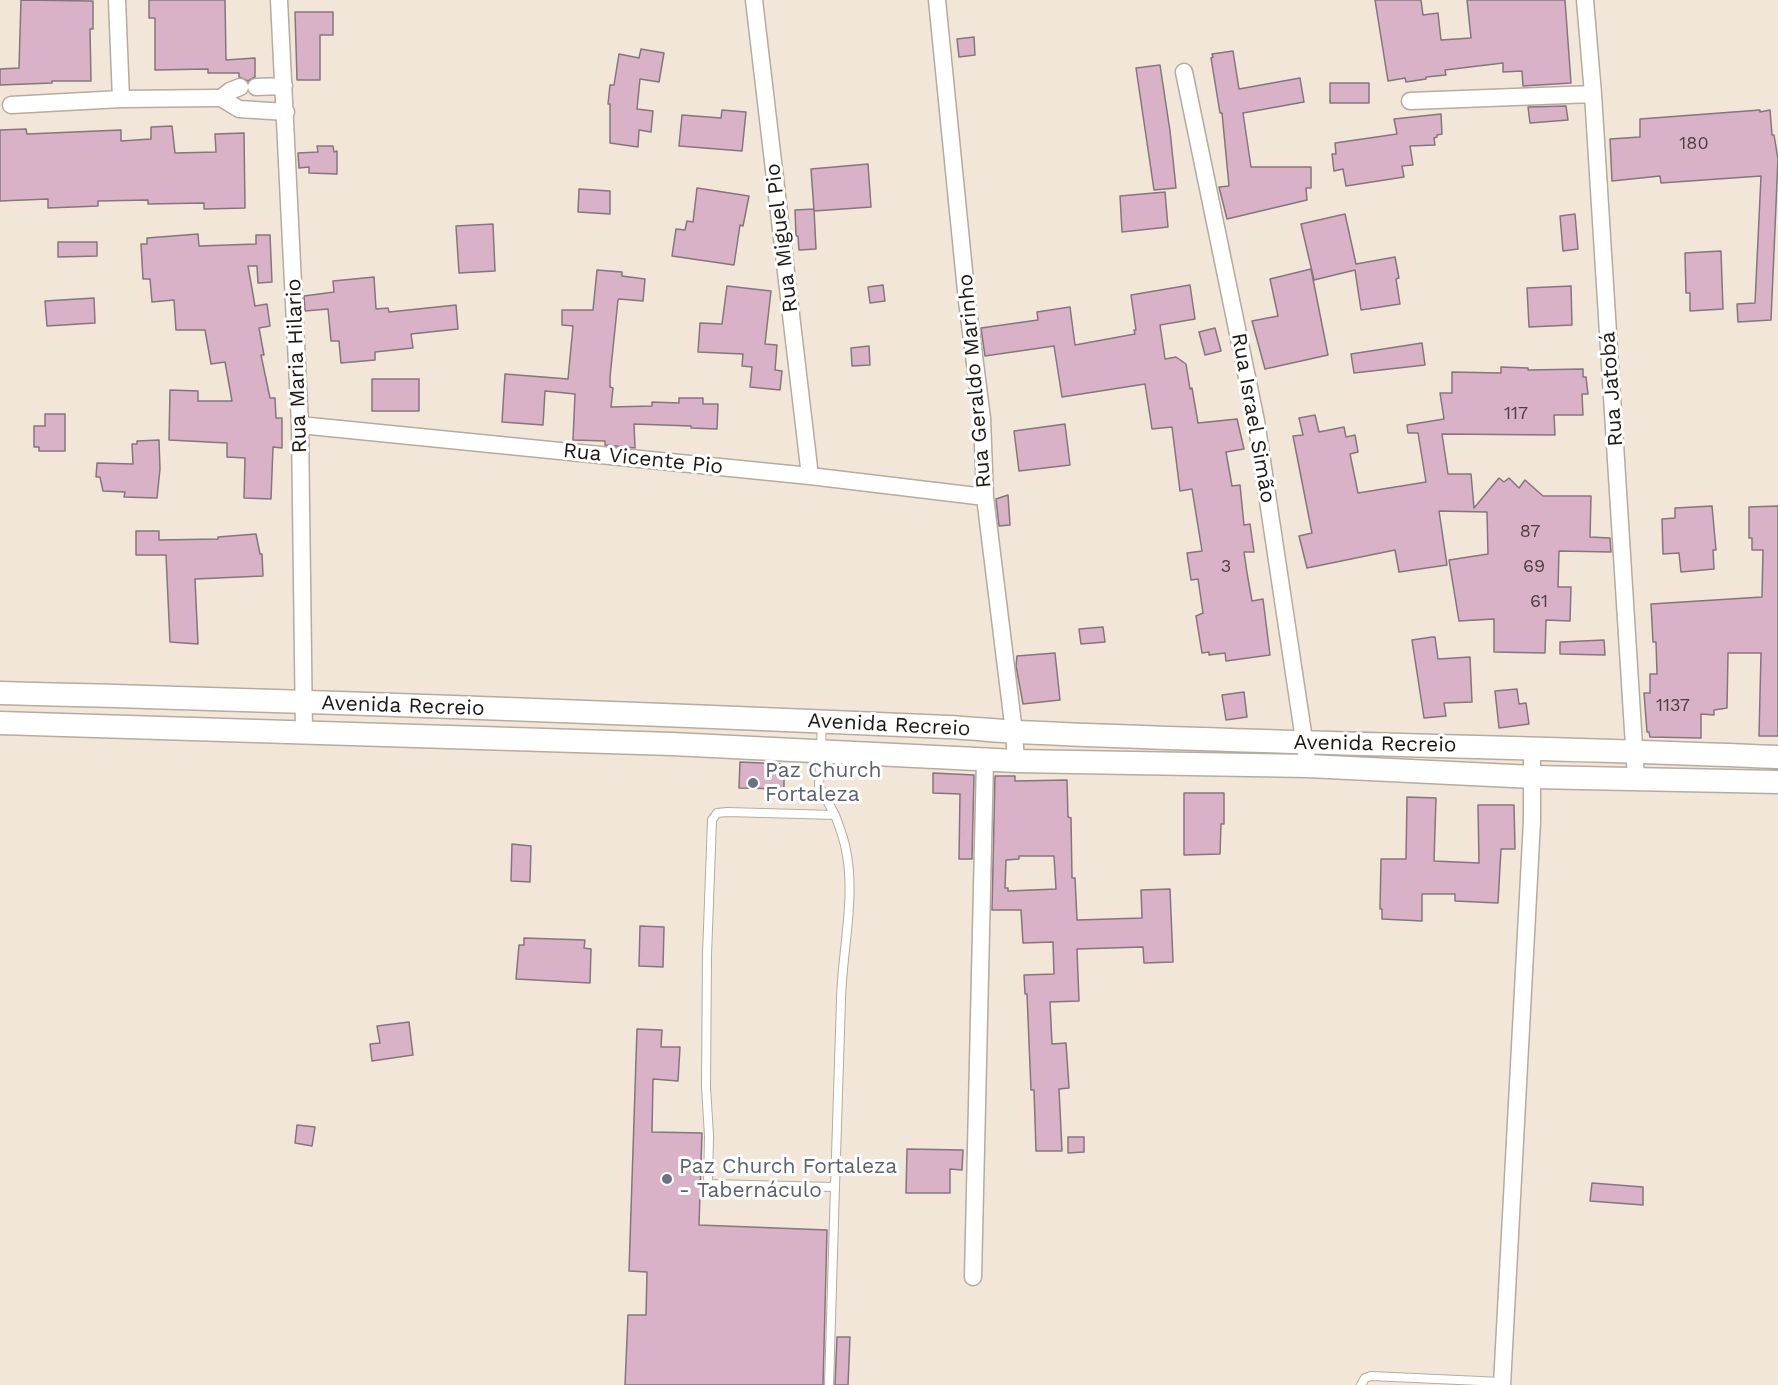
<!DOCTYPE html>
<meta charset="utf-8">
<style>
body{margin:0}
canvas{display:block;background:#f2e6d9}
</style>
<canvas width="1778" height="1385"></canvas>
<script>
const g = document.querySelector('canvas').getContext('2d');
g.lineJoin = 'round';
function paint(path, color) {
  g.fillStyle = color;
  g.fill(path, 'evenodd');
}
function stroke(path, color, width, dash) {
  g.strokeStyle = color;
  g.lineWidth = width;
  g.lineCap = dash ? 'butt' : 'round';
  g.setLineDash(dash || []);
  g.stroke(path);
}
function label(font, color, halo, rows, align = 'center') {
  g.font = font + ' "Work Sans",sans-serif';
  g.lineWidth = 6;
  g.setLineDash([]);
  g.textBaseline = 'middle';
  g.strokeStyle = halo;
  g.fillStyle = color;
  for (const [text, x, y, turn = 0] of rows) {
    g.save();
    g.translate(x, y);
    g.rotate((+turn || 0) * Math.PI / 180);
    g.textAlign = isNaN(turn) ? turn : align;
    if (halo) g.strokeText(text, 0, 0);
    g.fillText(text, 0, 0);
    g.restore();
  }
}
const building = new Path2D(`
 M 21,0 L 93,1 L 93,29 L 90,29 L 91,81 L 52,81 L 52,83 L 0,85 L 0,69 L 19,68 Z
 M 149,0 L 225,0 L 226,60 L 255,58 L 255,77 L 248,81 L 239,77 L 239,73 L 208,73 L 208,69 L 155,70 L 155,18 L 149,18 Z
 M 1375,0 L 1421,0 L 1423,15 L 1438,13 L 1441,40 L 1471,38 L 1467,0 L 1565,0 L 1571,83 L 1523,86 L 1522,71 L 1503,72 L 1503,63 L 1445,70 L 1446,75 L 1426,77 L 1426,79 L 1406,82 L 1405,78 L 1388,81 Z
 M 295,12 L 333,12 L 333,35 L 320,35 L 320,80 L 297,80 Z
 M 974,37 L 975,55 L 959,57 L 957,39 Z
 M 641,49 L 664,53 L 659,82 L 640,79 L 637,109 L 653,111 L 651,132 L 639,130 L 638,147 L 610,143 L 610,104 L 608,104 L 610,85 L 614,85 L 619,54 L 639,58 Z
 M 1233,51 L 1239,89 L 1300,78 L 1304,102 L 1243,113 L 1251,167 L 1311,167 L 1311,188 L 1306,188 L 1307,200 L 1227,219 L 1219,187 L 1229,186 L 1222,113 L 1220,113 L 1211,58 L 1213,57 L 1212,54 Z
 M 1160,65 L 1170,131 L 1176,188 L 1154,190 L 1136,68 Z
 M 1330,83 L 1369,83 L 1369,103 L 1330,103 Z
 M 1566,106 L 1568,120 L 1530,123 L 1528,107 Z
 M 722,110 L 746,112 L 742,151 L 679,146 L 682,115 L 721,118 Z
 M 1760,110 L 1760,112 L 1770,110 L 1772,135 L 1774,135 L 1778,159 L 1771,320 L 1738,322 L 1737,304 L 1755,303 L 1761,176 L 1661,183 L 1660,176 L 1612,181 L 1610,139 L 1640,137 L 1640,119 Z
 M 1441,114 L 1442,134 L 1437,135 L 1437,137 L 1434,138 L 1435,145 L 1410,146 L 1413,165 L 1402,166 L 1404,177 L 1346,186 L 1343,169 L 1334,171 L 1332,154 L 1336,154 L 1335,143 L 1397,134 L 1394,119 Z
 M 172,126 L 175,153 L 216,152 L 215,134 L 244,133 L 245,208 L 204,209 L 204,203 L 148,204 L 148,200 L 98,201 L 98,206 L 48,208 L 48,199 L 0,201 L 0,130 L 26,129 L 27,134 L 121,130 L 121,141 L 151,139 L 151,127 Z
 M 317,146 L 333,146 L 334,152 L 337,151 L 337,174 L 309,173 L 309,167 L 299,168 L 298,153 L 318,152 Z
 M 868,164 L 871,207 L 814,211 L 811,169 Z
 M 697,188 L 749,196 L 743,226 L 740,225 L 734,265 L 672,256 L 676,229 L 685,230 L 687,221 L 693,222 Z
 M 579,189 L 610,191 L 610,214 L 578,212 Z
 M 1165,192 L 1168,227 L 1122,232 L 1120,196 Z
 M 814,209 L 816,249 L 799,250 L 798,236 L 796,236 L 795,210 Z
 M 1345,214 L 1356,264 L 1395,257 L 1399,278 L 1396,279 L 1400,304 L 1361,310 L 1355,270 L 1314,280 L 1301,224 Z
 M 1575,214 L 1578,249 L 1563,251 L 1560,216 Z
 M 493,224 L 495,271 L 459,273 L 456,226 Z
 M 198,234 L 199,246 L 256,244 L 256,235 L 270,235 L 272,282 L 258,283 L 257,266 L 248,266 L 255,306 L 267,304 L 270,326 L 259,328 L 264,355 L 261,355 L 270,398 L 275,398 L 276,418 L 282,418 L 282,448 L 273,447 L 271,499 L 244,498 L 245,458 L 227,457 L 227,443 L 169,440 L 170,390 L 198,391 L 198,401 L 232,401 L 225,362 L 211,364 L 205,330 L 176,330 L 174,300 L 152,302 L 150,279 L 143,279 L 141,244 L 147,244 L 147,238 Z
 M 58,242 L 97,242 L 97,256 L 58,257 Z
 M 1721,251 L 1723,309 L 1690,311 L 1690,293 L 1686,293 L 1685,253 Z
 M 1311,269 L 1328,355 L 1265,369 L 1252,321 L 1278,316 L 1270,279 Z
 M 597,270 L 622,272 L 622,276 L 645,279 L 643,301 L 619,299 L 618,300 L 610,377 L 610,387 L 613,388 L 611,407 L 652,406 L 652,402 L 679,403 L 679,398 L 703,398 L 703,404 L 718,404 L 717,429 L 691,428 L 691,426 L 634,424 L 635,448 L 605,445 L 605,441 L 573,440 L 575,394 L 545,391 L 543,425 L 502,422 L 505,374 L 568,379 L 573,326 L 562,325 L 562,310 L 593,310 Z
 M 374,277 L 376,309 L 388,308 L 389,312 L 456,305 L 458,329 L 411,334 L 413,348 L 375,352 L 375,360 L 341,363 L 339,341 L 331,341 L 328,309 L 305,311 L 304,296 L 334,292 L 333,281 Z
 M 883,285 L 885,301 L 870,303 L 868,287 Z
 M 1190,285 L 1195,319 L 1160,325 L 1165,359 L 1176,357 L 1186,364 L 1190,389 L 1192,388 L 1198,423 L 1237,419 L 1244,449 L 1226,452 L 1232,486 L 1240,485 L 1244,525 L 1250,524 L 1254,552 L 1244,552 L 1247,573 L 1252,601 L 1263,599 L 1270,655 L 1226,661 L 1225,653 L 1209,655 L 1209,652 L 1202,653 L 1196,616 L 1203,613 L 1198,579 L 1191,580 L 1187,553 L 1202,551 L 1192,489 L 1180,491 L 1172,427 L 1152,429 L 1145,384 L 1062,397 L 1054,346 L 985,356 L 981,328 L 1038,320 L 1037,312 L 1070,307 L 1075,345 L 1135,334 L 1134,330 L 1136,330 L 1131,295 Z
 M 727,286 L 771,291 L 765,344 L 777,345 L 775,370 L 782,371 L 780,390 L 750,387 L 752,367 L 742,366 L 743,354 L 698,352 L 700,323 L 722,324 Z
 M 1571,286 L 1572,325 L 1529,327 L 1527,288 Z
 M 94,298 L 95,323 L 47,326 L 45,301 Z
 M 1215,328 L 1221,351 L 1205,355 L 1199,332 Z
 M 1422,343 L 1425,365 L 1354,373 L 1351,354 Z
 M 869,346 L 870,365 L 852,366 L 851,348 Z
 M 1501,367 L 1528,368 L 1528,370 L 1583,369 L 1583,377 L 1586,377 L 1588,394 L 1582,394 L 1583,415 L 1554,415 L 1555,435 L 1442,434 L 1448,474 L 1471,474 L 1474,508 L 1499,478 L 1504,482 L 1509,478 L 1519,488 L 1525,480 L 1543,496 L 1591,496 L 1590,537 L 1610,538 L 1611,552 L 1559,551 L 1558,587 L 1571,587 L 1570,621 L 1546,620 L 1545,653 L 1494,652 L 1494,619 L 1459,621 L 1449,560 L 1488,554 L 1487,512 L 1439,511 L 1447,565 L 1399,572 L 1395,550 L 1307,568 L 1299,536 L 1312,533 L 1293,436 L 1303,435 L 1299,418 L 1315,415 L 1319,432 L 1344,427 L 1346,437 L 1355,435 L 1358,452 L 1350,454 L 1358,493 L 1426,482 L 1418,433 L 1408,433 L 1407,425 L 1444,419 L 1440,393 L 1452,393 L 1452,372 L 1501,373 Z
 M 372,379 L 419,379 L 419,411 L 372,411 Z
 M 45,414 L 65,414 L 65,451 L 39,451 L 39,447 L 34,447 L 34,426 L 45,426 Z
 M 1065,424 L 1070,465 L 1019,471 L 1014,431 Z
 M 159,440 L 160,469 L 157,498 L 124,497 L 125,492 L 103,491 L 100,477 L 96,477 L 97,463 L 133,464 L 132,444 L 137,444 L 137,441 Z
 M 1008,495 L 1010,525 L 999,526 L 996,499 Z
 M 1712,506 L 1716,550 L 1713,550 L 1714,569 L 1681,572 L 1679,553 L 1663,554 L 1662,519 L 1675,518 L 1675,508 Z
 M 1778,506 L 1778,736 L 1759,736 L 1761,653 L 1728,653 L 1727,708 L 1714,710 L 1714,715 L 1701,714 L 1701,738 L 1650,737 L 1649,732 L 1647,732 L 1644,693 L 1650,693 L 1650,674 L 1657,674 L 1656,642 L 1653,642 L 1651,604 L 1762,597 L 1763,550 L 1752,550 L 1752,538 L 1749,538 L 1749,507 Z
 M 136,531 L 159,531 L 159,540 L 218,539 L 218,537 L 256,534 L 260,554 L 262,554 L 263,576 L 195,579 L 198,644 L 170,642 L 166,555 L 136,555 Z
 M 1103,627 L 1105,642 L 1081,644 L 1079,629 Z
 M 1432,637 L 1435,637 L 1438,659 L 1470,657 L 1472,702 L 1444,703 L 1446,716 L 1424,718 L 1412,640 Z
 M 1604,640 L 1605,655 L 1560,654 L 1560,642 Z
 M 1055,653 L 1060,700 L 1023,704 L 1016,666 L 1017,656 Z
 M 1517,689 L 1519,704 L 1526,703 L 1529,724 L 1499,728 L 1495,691 Z
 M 1244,692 L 1247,717 L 1226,720 L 1222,695 Z
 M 740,762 L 784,764 L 784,789 L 739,788 Z
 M 933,773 L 974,775 L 972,859 L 959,859 L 960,794 L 933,793 Z
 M 995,776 L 1015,776 L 1015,781 L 1067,780 L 1068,817 L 1071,818 L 1072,878 L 1075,878 L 1077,920 L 1142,918 L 1141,890 L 1170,889 L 1173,962 L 1144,963 L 1143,947 L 1077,949 L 1079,1001 L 1050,1002 L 1052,1044 L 1066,1043 L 1069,1088 L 1059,1089 L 1062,1151 L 1036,1151 L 1034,1090 L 1031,1090 L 1027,994 L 1025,994 L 1024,975 L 1054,974 L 1053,942 L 1023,943 L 1021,910 L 992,910 ZM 1019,856 L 1054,856 L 1056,889 L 1008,891 L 1008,888 L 1005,888 L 1006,860 L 1019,859 Z
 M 1184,793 L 1224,793 L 1224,824 L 1221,824 L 1220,854 L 1184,855 Z
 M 1407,797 L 1436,798 L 1434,861 L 1479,863 L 1478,805 L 1514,805 L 1515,849 L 1501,849 L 1498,903 L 1455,901 L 1455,894 L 1422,894 L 1422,921 L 1382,919 L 1382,909 L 1380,909 L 1381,859 L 1406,859 Z
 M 512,844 L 531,846 L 530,882 L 511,881 Z
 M 640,926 L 664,927 L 663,967 L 639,966 Z
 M 524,938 L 585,940 L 584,948 L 591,949 L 590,983 L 516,979 L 519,945 L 524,945 Z
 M 409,1022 L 413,1055 L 372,1061 L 370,1044 L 380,1043 L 377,1026 Z
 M 637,1029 L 662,1030 L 661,1047 L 680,1047 L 678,1081 L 653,1079 L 652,1132 L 702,1133 L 699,1225 L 827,1230 L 823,1385 L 625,1385 L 628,1315 L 646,1315 L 647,1272 L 629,1271 Z
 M 297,1125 L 315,1127 L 312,1146 L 295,1143 Z
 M 1068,1137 L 1084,1137 L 1084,1152 L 1068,1153 Z
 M 907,1149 L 963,1150 L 962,1170 L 950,1169 L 950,1193 L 906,1193 Z
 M 1592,1183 L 1643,1187 L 1643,1205 L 1590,1201 Z
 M 837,1337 L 850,1337 L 848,1385 L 835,1385 Z`);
const service = new Path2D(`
 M 822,724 L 819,786 L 835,815
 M 727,812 L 835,815 C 839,826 844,838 846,850 C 856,898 842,951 841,1000 C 839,1062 837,1124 835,1187 L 708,1184 L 709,1136 L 706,1087 L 707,955 L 712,820 L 717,813 Z
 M 829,1385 L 835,1187
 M 1361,1385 L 1365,1378 L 1371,1376 L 1502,1382`);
const minor = new Path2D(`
 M 117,0 L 121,99
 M 279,0 L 300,425 L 304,733
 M 754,0 L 810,476
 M 937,0 L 967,301 L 982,418 L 985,497 L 1014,732 L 1016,761
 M 1585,0 L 1593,94 L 1636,778
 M 1184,72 L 1256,421 L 1308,766
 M 256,87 L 284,86
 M 221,98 L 230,91 L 240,87
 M 1410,101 L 1593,94
 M 11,105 L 121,99 L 216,98 L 221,98 L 239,109 L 286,112
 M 300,425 L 810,476 L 985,497
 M 973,1277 L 985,759
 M 1502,1385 L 1532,821 L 1532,748`);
const secondary = new Path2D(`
 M 0,693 C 316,701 632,713 947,727 C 971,728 995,731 1018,732 C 1272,744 1525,746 1778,757
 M 0,723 L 672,744 L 1016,761 L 1308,766 L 1533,777 L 1778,782`);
const markers = [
 [753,783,6,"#6b7280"],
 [667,1179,6,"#6b7280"]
];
const numberNames = [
 ["180",1694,144],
 ["117",1516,414],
 ["87",1530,532],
 ["3",1226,567],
 ["69",1534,567],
 ["61",1539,602],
 ["1137",1673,706]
];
const streetNames = [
 ["Rua Miguel Pio",782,238,-97],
 ["Rua Maria Hilario",297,366,-92],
 ["Rua Geraldo Marinho",975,381,-95],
 ["Rua Jatobá",1612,389,-94],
 ["Rua Israel Simão",1253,418,80],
 ["Rua Vicente Pio",643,459,6],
 ["Avenida Recreio",403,706,2],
 ["Avenida Recreio",889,725,3],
 ["Avenida Recreio",1375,744,1]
];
const worshipNames = [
 ["Paz Church",765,771],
 ["Fortaleza",765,795],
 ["Paz Church Fortaleza",679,1167],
 ["- Tabernáculo",679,1191]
];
paint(building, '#d9b2c7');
stroke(building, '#85757d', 1.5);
stroke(service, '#b6ab9e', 10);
stroke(minor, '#b6ab9e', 19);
stroke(secondary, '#b6ab9e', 25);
stroke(service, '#fff', 8);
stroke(minor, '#fff', 16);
stroke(secondary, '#fff', 22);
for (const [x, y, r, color] of markers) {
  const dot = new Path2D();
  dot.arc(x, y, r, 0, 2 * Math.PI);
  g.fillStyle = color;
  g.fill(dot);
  stroke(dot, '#fff', 2);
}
label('18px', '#4c3e41', null, numberNames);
label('21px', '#1d1814', '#fff', streetNames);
label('21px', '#5b616d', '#fff', worshipNames, 'left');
</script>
